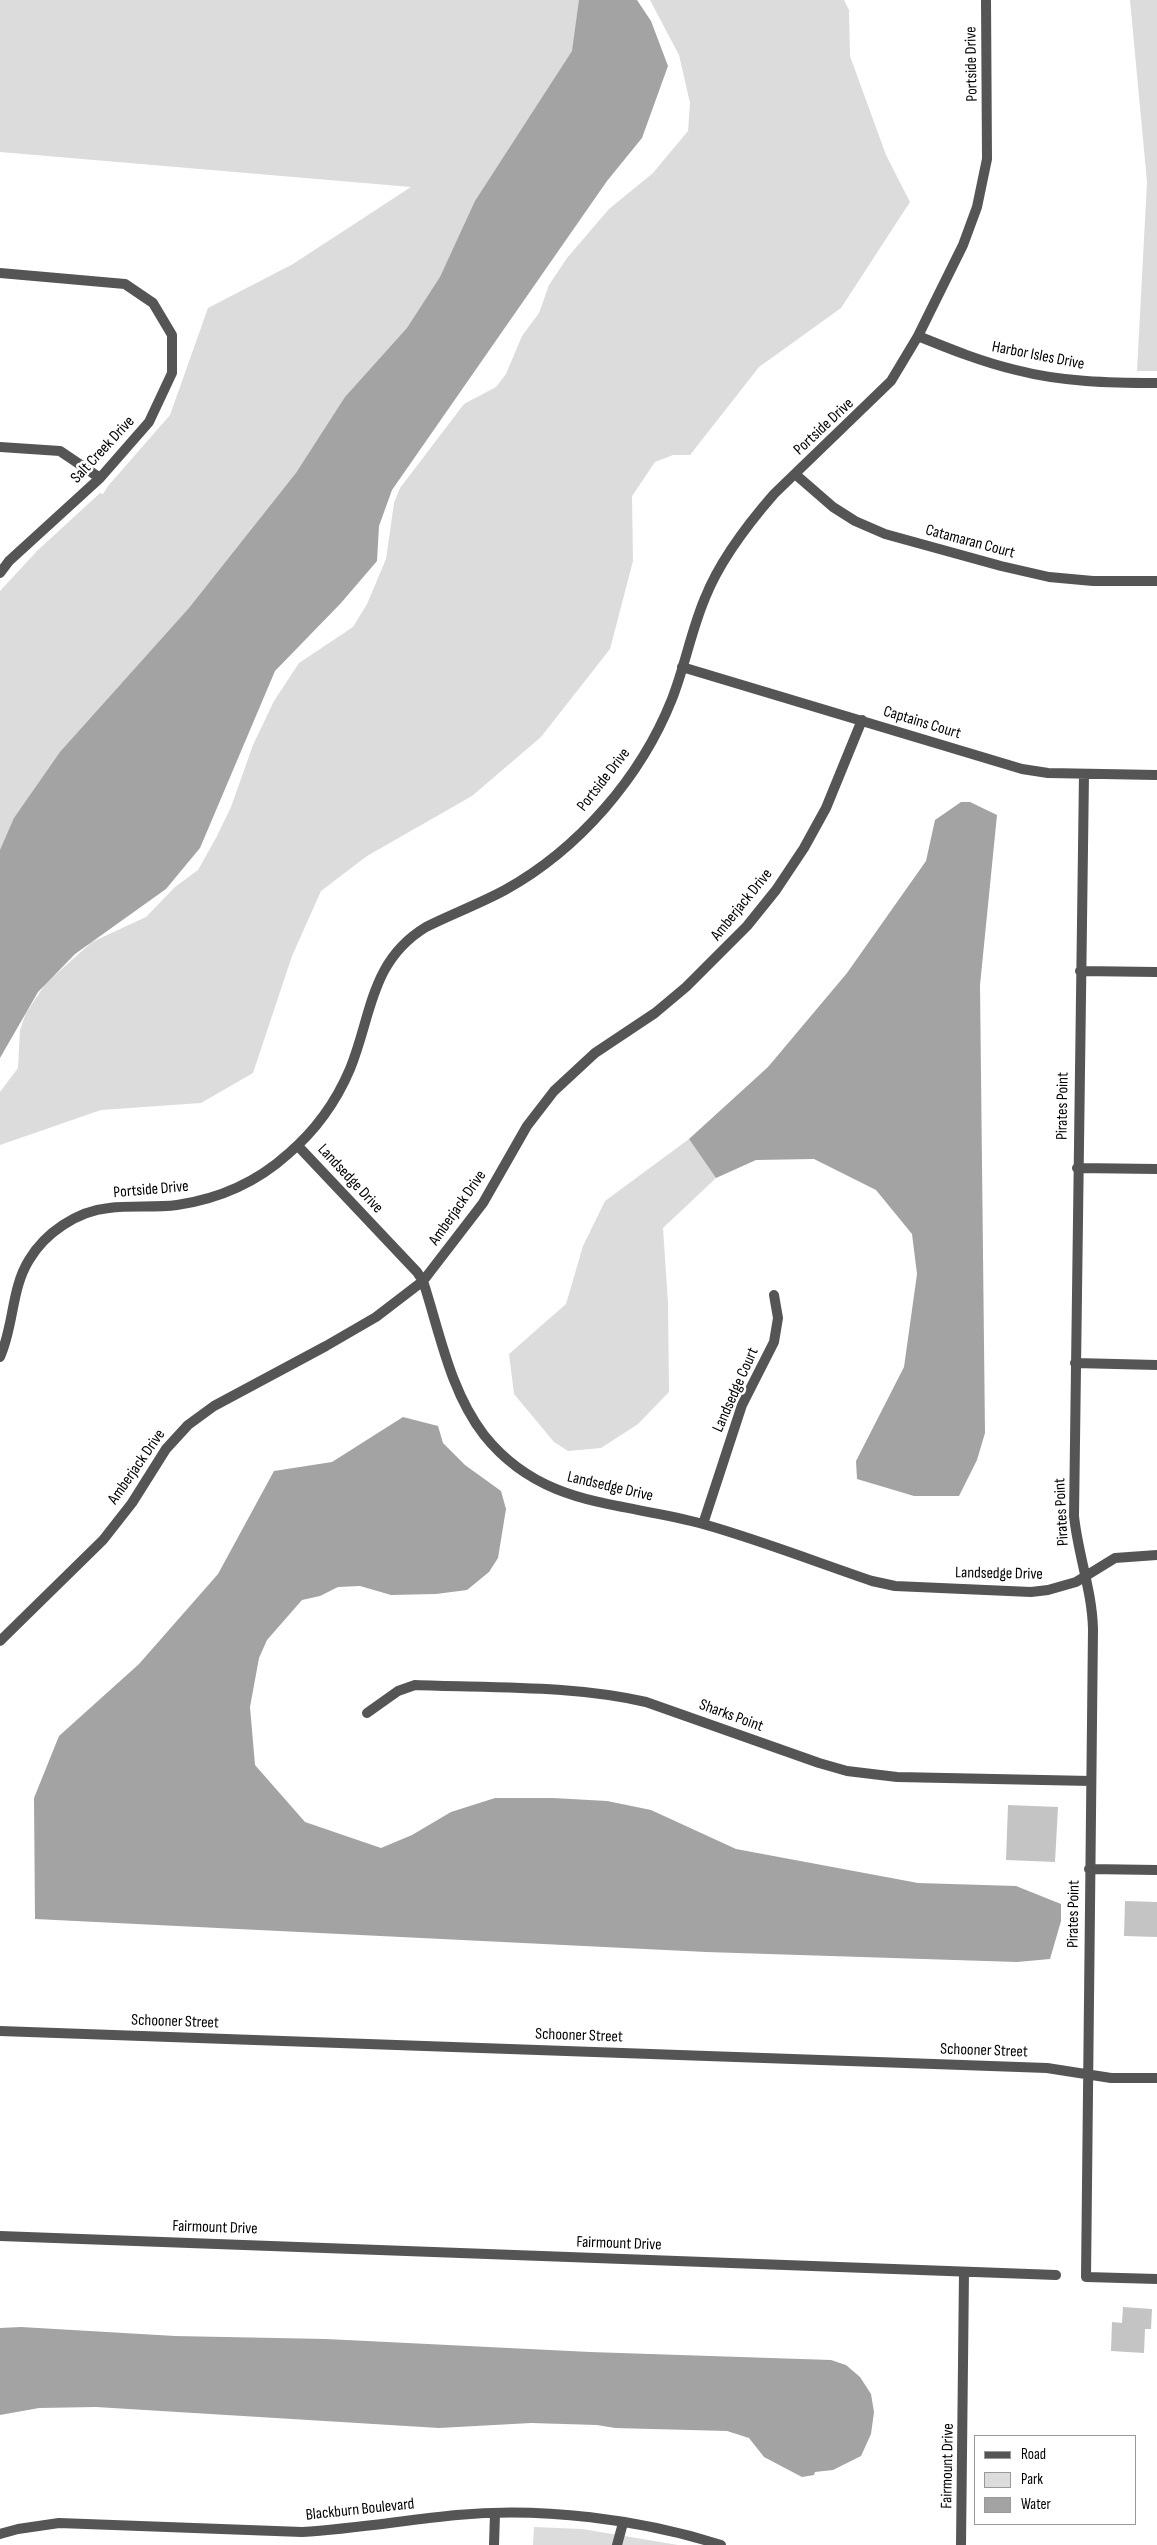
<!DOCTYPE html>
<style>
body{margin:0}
#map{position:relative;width:1157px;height:2545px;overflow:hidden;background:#fff;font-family:"Sofia Sans Condensed",sans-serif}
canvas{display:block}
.legend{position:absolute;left:974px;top:2435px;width:162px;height:90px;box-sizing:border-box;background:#fff;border:1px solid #999;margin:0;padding:6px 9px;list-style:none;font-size:15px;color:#000}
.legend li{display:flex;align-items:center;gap:10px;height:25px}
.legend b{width:25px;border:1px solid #999}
</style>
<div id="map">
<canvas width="1157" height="2545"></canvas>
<ul class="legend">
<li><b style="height:6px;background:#555"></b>Road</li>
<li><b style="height:14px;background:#dcdcdc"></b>Park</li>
<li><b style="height:14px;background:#a3a3a3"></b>Water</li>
</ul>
</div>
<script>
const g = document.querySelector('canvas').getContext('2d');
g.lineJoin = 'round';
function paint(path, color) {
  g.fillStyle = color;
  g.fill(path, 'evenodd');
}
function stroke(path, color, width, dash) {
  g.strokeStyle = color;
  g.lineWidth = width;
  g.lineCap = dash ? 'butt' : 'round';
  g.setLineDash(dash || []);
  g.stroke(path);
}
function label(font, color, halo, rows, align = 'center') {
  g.font = font + ' "Sofia Sans Condensed",sans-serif';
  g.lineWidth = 5;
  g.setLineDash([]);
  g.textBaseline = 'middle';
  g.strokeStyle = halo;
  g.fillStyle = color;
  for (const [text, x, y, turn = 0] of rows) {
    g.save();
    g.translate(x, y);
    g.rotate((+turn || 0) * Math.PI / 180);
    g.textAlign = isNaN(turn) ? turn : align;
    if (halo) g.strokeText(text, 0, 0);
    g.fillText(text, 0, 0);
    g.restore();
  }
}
const green = new Path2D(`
 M 0,0 L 580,0 L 579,65 L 473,236 L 0,909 L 0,591 L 37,551 L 100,493 L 103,494 L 108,486 L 170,415 L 208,308 L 293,264 L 411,187 L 0,152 Z
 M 650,0 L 844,0 L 849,10 L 850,56 L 886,155 L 910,202 L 841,308 L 759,367 L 690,455 L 673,455 L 655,462 L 632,496 L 633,561 L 610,649 L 541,737 L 472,796 L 367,856 L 321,891 L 292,956 L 253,1073 L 201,1103 L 101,1110 L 0,1145 L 0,1092 L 18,1068 L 20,1030 L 26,1013 L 46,983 L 92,942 L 146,917 L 175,887 L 198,870 L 216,838 L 231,807 L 253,745 L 274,701 L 299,663 L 353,627 L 367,604 L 386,559 L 394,503 L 400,488 L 464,404 L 496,387 L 506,374 L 522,336 L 539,313 L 549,285 L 567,258 L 609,209 L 653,173 L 688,131 L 690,103 L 679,55 Z
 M 1130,0 L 1157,0 L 1157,371 L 1137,371 L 1147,182 Z
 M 689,1139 L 716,1178 L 663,1228 L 668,1303 L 669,1392 L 638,1424 L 601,1448 L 568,1451 L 554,1442 L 514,1394 L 509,1354 L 566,1304 L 583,1246 L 605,1201 Z
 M 534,2527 L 582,2529 L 678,2545 L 533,2545 Z`);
const water = new Path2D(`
 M 579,0 L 637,0 L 651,21 L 668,66 L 642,138 L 607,181 L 392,490 L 379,526 L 377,561 L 341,603 L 275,671 L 200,848 L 166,889 L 75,954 L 38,992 L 0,1058 L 0,850 L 14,818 L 60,752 L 189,608 L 296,473 L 345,397 L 407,328 L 440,277 L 475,201 L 572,51 Z
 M 961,802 L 970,802 L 997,815 L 980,985 L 985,1433 L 977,1460 L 959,1496 L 914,1496 L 857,1479 L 856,1461 L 904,1367 L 917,1274 L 912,1234 L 876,1190 L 814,1159 L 756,1160 L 716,1178 L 689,1139 L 768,1067 L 847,973 L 926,861 L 935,820 Z
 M 403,1417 L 438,1426 L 443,1443 L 465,1465 L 501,1491 L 506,1509 L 498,1558 L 489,1572 L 467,1590 L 436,1594 L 391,1595 L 360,1586 L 338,1587 L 320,1596 L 302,1600 L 267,1640 L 259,1658 L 250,1707 L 255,1765 L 305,1822 L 381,1848 L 412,1835 L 451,1812 L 495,1798 L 553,1798 L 607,1801 L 651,1810 L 736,1849 L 918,1883 L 1016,1886 L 1061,1904 L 1061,1921 L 1050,1959 L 1017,1962 L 706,1952 L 35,1919 L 34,1798 L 59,1736 L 139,1664 L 218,1574 L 274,1471 L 332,1462 Z
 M 21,2327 L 175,2336 L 326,2339 L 590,2352 L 831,2360 L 846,2365 L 860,2377 L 871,2394 L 874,2412 L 871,2434 L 861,2456 L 833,2470 L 815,2472 L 814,2475 L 802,2477 L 764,2457 L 749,2438 L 727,2431 L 615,2428 L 597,2425 L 531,2423 L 439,2428 L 96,2407 L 39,2408 L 0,2415 L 0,2328 Z`);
const building = new Path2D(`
 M 1008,1805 L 1058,1807 L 1055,1862 L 1006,1860 Z
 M 1125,1901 L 1157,1902 L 1157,1937 L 1124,1936 Z
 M 1123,2307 L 1152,2309 L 1151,2329 L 1145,2329 L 1144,2353 L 1111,2351 L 1112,2322 L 1122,2323 Z`);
const lane = new Path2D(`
 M 617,2545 L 623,2523`);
const street = new Path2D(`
 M 0,273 L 125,284 L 153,303 L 172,335 L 172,373 L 149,422 L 100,478 L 9,561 L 0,573
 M 918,336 C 950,349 982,362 1016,370 C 1062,382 1110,383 1157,383
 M 0,447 L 60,451 L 100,478
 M 795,474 L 833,507 L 855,521 L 885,534 L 1001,566 L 1049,577 L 1093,581 L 1157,581
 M 682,667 L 1022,769 L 1048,773 L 1157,775
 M 1084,774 L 1074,1516 C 1078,1555 1092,1590 1093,1629 L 1086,2277 L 1157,2279
 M 1080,971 L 1157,972
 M 298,1146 L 417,1272 L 423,1281 C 440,1333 450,1391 484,1435 C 543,1509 621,1501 703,1524 C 760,1540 816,1562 872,1581 L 895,1586 L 1031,1592 L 1048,1590 L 1076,1582 L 1115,1558 L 1157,1555
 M 1077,1168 L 1157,1169
 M 0,1357 C 14,1326 11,1289 29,1260 C 45,1233 77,1211 109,1208 C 131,1205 154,1208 177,1205 C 218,1199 257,1182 288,1154 C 315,1131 336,1102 350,1069 C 372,1015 370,961 426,927 C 452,914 479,904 505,890 C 579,849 641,777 672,699 C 685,666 691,631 705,598 C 720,560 747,525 774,494 L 891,381 L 918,336 L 963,245 L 977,207 L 987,159 L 986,0
 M 1075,1363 L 1157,1365
 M 703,1524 L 742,1405 L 774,1342 L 778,1318 L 774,1295
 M 0,1641 L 103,1540 L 132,1503 L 166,1449 L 188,1425 L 214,1406 L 326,1346 L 376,1317 L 423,1281 L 483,1203 L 527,1126 L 554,1091 L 595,1053 L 655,1013 L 686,987 L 747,926 L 776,890 L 804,848 L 826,808 L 862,720
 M 367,1713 L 398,1691 L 415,1685 C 492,1688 571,1685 646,1702 L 819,1763 L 847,1771 L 897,1777 L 1091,1781
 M 1089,1869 L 1157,1870
 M 0,2031 L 1047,2068 L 1111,2078 L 1157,2078
 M 0,2236 L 1056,2275
 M 0,2534 L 18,2529 L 59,2523 L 302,2532 C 355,2529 405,2520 457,2515 C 542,2507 640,2519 721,2545
 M 494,2545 L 495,2514
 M 961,2545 L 964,2272`);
const streetNames = [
 ["Portside Drive",972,64,-91],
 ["Harbor Isles Drive",1038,356,11],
 ["Portside Drive",824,427,-43],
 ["Salt Creek Drive",103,450,-47],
 ["Catamaran Court",970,542,15],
 ["Captains Court",922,723,17],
 ["Portside Drive",604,780,-52],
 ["Amberjack Drive",742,905,-51],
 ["Pirates Point",1063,1106,-89],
 ["Landsedge Drive",350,1179,47],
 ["Portside Drive",151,1190,-5],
 ["Amberjack Drive",458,1208,-55],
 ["Landsedge Court",736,1390,-66],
 ["Amberjack Drive",137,1467,-55],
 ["Landsedge Drive",610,1487,13],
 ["Pirates Point",1062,1512,-93],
 ["Landsedge Drive",999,1574,1],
 ["Sharks Point",731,1716,20],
 ["Pirates Point",1074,1914,-89],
 ["Schooner Street",175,2022,2],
 ["Schooner Street",579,2036,2],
 ["Schooner Street",984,2051,2],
 ["Fairmount Drive",215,2228,2],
 ["Fairmount Drive",619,2244,2],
 ["Fairmount Drive",948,2466,-89],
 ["Blackburn Boulevard",360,2510,-6]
];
paint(green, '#dcdcdc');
paint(water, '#a3a3a3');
paint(building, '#c4c4c4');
stroke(lane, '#555', 10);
stroke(street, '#555', 10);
label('16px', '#000', '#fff', streetNames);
</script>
